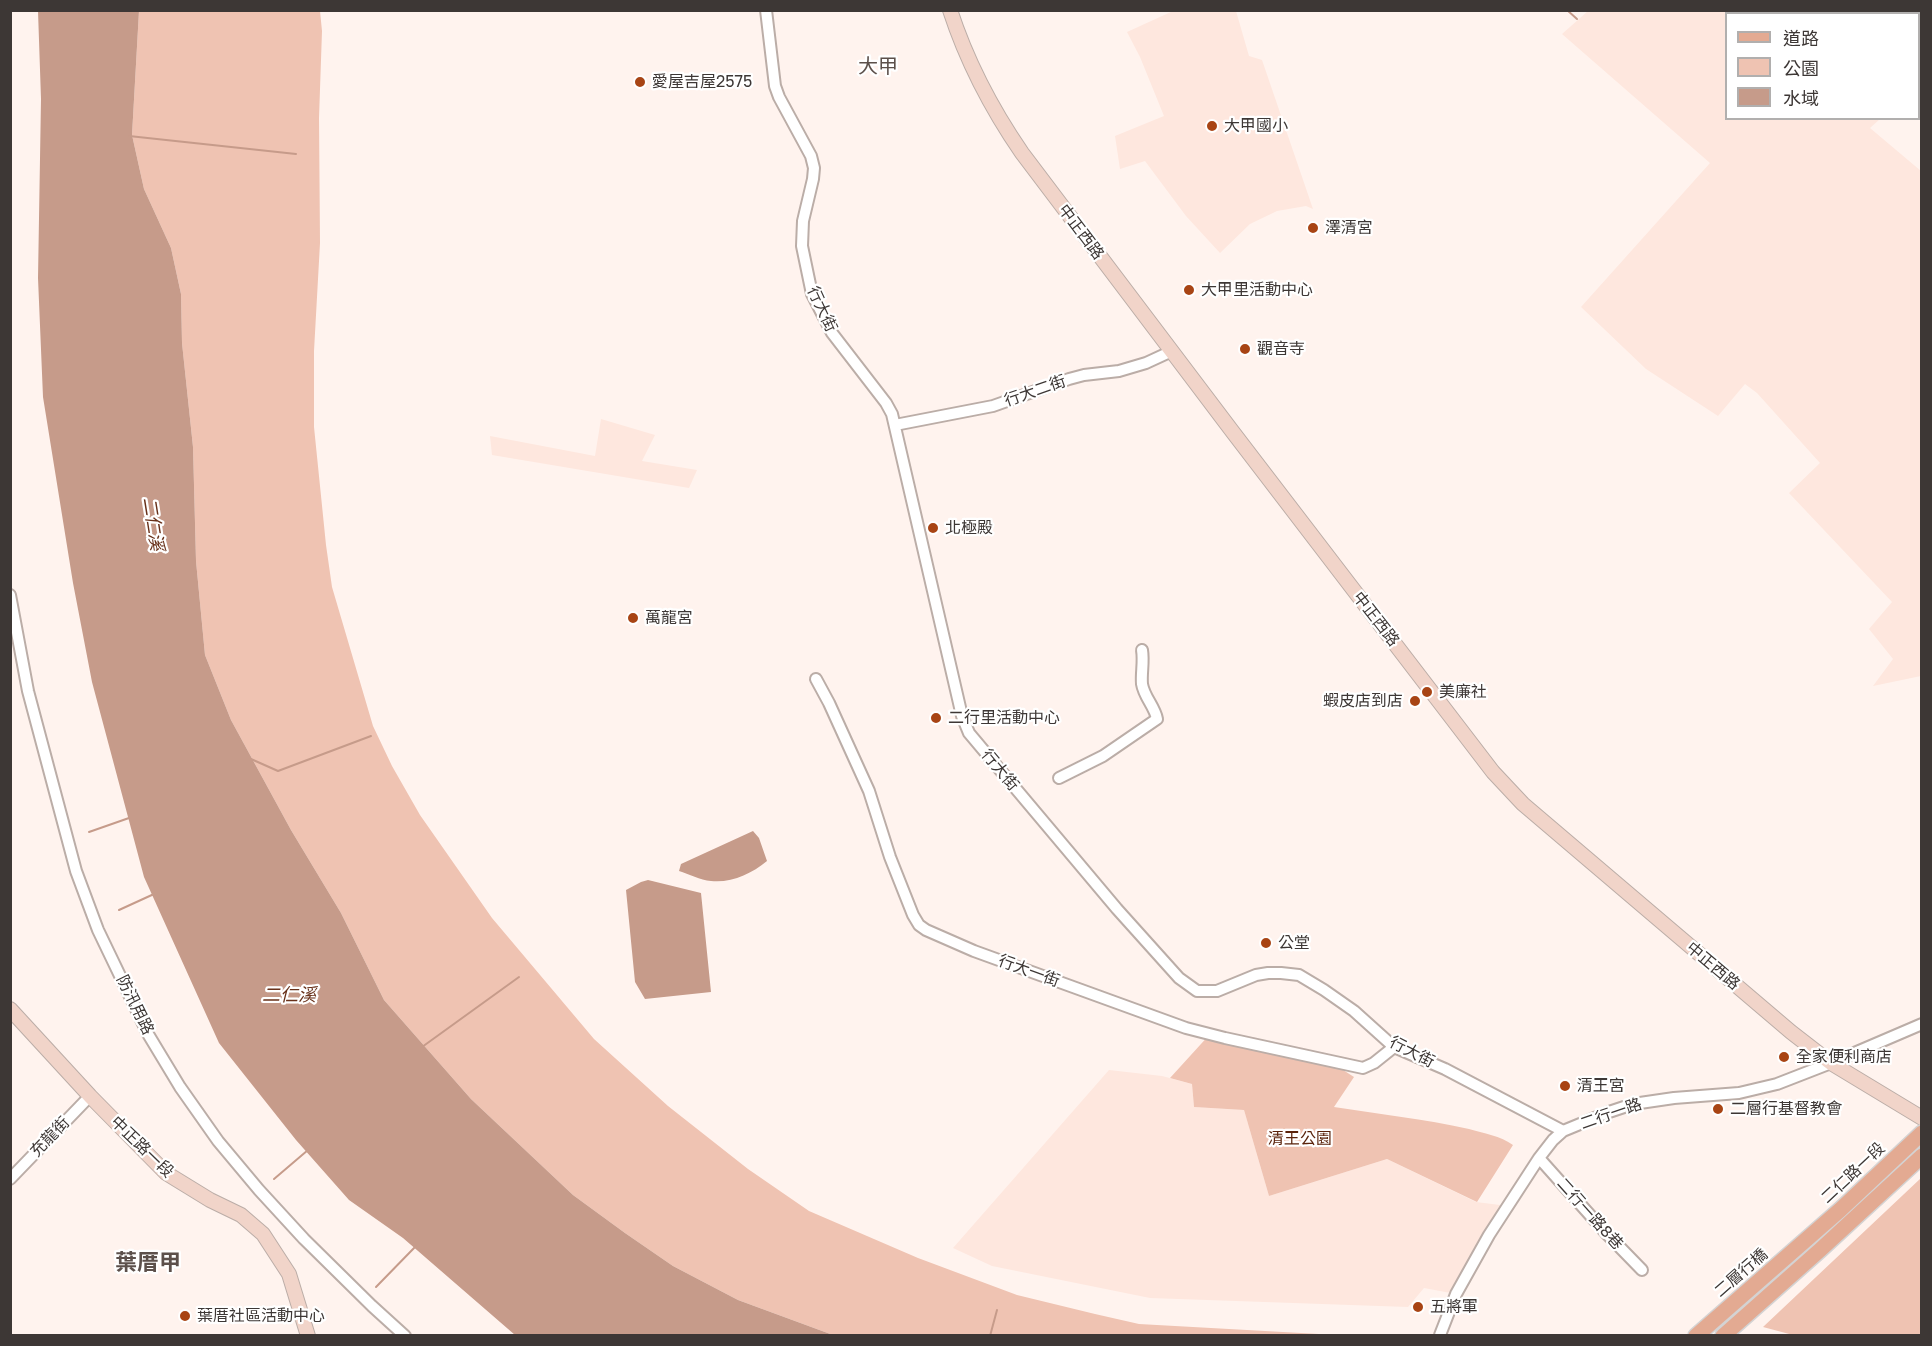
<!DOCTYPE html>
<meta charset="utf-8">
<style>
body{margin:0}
#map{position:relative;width:1932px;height:1346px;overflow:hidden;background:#fff3ee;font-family:"Golos Text","Noto Sans TC",sans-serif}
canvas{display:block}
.frame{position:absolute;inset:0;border:12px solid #3d3735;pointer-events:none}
.legend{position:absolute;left:1725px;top:12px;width:195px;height:108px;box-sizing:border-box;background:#fff;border:2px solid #b1afae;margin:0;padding:8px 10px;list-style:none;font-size:18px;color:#3d3735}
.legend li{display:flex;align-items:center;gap:12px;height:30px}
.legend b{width:30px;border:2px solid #b1afae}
</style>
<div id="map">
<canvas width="1932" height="1346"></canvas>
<div class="frame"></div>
<ul class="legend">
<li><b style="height:8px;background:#e3aa92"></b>道路</li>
<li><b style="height:16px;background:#efc3b2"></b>公園</li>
<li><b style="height:16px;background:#c69b8a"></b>水域</li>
</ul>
</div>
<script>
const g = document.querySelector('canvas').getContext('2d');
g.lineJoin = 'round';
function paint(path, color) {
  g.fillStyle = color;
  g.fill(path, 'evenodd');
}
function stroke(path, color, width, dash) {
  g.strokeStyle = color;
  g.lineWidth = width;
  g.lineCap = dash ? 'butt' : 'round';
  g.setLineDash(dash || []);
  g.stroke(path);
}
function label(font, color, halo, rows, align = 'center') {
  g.font = font + ' "Golos Text","Noto Sans TC",sans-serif';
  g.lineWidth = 4.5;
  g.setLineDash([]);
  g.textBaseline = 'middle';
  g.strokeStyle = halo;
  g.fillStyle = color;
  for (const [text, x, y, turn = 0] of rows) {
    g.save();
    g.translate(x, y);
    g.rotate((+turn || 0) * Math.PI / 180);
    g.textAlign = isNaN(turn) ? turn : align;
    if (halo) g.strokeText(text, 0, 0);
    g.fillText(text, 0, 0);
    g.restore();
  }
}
const built = new Path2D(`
 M 1906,10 L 1910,13 L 1726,14 L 1726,118 L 1880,119 L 1870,128 L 1921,171 L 1921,676 L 1873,686 L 1893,659 L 1869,629 L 1892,602 L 1789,493 L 1820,463 L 1757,393 L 1745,384 L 1718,416 L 1646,369 L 1581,307 L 1710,163 L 1562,34 L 1588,11 Z
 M 1173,11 L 1236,11 L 1249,56 L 1262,60 L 1313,209 L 1306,206 L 1277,211 L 1250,224 L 1220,253 L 1186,216 L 1145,161 L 1120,169 L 1115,136 L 1164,116 L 1140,57 L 1127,32 Z
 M 601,419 L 655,435 L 642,461 L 697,470 L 689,488 L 492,455 L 490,436 L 595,456 Z
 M 1109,1070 L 1162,1076 L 1192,1084 L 1194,1107 L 1244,1110 L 1269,1196 L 1387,1159 L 1476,1202 L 1508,1206 L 1456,1294 L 1424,1288 L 1408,1307 L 1150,1298 L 992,1266 L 953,1248 Z`);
const green = new Path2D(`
 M 139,11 L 320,11 L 322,31 L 319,118 L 320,243 L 314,351 L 314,427 L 326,545 L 332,587 L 373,726 L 392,766 L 420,815 L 492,918 L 594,1039 L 668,1106 L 748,1169 L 809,1211 L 918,1258 L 1017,1295 L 1095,1314 L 1139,1324 L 1337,1335 L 833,1335 L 738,1300 L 673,1266 L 625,1233 L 573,1195 L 471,1099 L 384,1000 L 341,913 L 291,830 L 231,720 L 205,655 L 196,561 L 193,447 L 182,343 L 181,294 L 171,248 L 144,189 L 132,135 Z
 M 1211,1033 L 1329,1061 L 1354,1077 L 1334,1107 C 1379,1114 1424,1119 1469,1129 C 1483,1133 1501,1136 1513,1145 L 1477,1202 L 1387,1159 L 1269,1196 L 1244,1110 L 1194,1107 L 1192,1084 L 1170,1078 Z
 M 1921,1178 L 1921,1335 L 1793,1335 L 1763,1327 Z`);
const water = new Path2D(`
 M 38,11 L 139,11 L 132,135 L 144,189 L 171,248 L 181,294 L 182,343 L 193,447 L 196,561 L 205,655 L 231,720 L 291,830 L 341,913 L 384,1000 L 471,1099 L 573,1195 L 625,1233 L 673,1266 L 738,1300 L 833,1335 L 515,1335 L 403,1238 L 349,1200 L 296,1140 L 219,1043 L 144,877 L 92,682 L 73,583 L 43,397 L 38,278 L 41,99 Z
 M 753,831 L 759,838 L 767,861 C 751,874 732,883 711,881 C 700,880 689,874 679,871 L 681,864 Z
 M 648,880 L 701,893 L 711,992 L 645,999 L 635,982 L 626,890 L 641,882 Z`);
const stream = new Path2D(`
 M 1567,10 L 1577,19
 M 129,136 L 296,154
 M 251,759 L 278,771 L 371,736
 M 89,832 L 129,818
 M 119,910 L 154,894
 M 422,1047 L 519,977
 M 274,1179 L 308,1150
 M 376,1287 L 416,1246
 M 990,1336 L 997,1310`);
const street = new Path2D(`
 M 766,10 L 775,86 L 779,97 L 811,156 L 814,168 L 813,179 L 803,221 L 802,246 L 812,294 L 832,333 L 886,403 L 892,414 L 962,716 L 969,733 L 1117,909 L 1179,978 L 1197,991 L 1217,991 L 1256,975 L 1268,973 L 1281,973 L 1299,975 L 1324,990 L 1354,1011 L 1394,1047 L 1445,1069 L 1563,1131
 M 895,425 L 993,406 L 1069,379 L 1084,375 L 1119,371 L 1146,363 L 1172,351
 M 10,595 L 28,691 L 76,871 L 98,930 L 148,1034 L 180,1087 L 218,1141 L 259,1190 L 304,1239 L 372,1306 L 405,1336
 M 816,679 L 829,703 L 869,791 L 890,857 L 913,915 L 919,925 L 926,930 L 974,951 L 1186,1028 L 1225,1038 L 1363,1068 L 1374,1063 L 1394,1047
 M 1059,778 L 1103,756 L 1157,719 C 1155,707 1144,697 1142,684 C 1141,673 1144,662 1142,650
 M 1539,1158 L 1606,1233 L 1642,1270
 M 10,1179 L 90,1096
 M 1440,1335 L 1456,1294 L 1489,1235 L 1539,1158 L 1553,1140 L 1563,1131 L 1609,1112 L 1633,1104 L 1674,1098 L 1739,1093 L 1777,1084 L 1831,1063 L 1922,1024`);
const secondary = new Path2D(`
 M 950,10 C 967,62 991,108 1022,153 L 1232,431 L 1493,772 L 1523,804 L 1791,1032 L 1831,1063 L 1922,1118
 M 10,1009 L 90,1096 L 166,1173 L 210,1200 L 241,1215 L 263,1234 L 289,1274 L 308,1336`);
const primary = new Path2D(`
 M 1696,1336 L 1840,1210 L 1922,1133
 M 1723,1336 L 1820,1250 L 1922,1156`);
const markers = [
 [640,82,6,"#a84414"],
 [1212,126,6,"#a84414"],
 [1313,228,6,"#a84414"],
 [1189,290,6,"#a84414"],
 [1245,349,6,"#a84414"],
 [933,528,6,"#a84414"],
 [633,618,6,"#a84414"],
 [1427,692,6,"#a84414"],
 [1415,701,6,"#a84414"],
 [936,718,6,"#a84414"],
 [1266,943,6,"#a84414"],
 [1784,1057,6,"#a84414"],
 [1565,1086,6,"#a84414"],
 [1718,1109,6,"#a84414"],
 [1418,1307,6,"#a84414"],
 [185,1316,6,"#a84414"]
];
const poiNames = [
 ["愛屋吉屋2575",652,82],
 ["大甲國小",1224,126],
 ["澤清宮",1325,228],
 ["大甲里活動中心",1201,290],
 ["觀音寺",1257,349],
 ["北極殿",945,528],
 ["萬龍宮",645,618],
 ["美廉社",1439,692],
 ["蝦皮店到店",1403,701,"right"],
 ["二行里活動中心",948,718],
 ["公堂",1278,943],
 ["全家便利商店",1796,1057],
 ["清王宮",1577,1086],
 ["二層行基督教會",1730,1109],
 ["五將軍",1430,1307],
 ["葉厝社區活動中心",197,1316]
];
const streetNames = [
 ["中正西路",1081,232,53],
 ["行大街",822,309,65],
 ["行大二街",1035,391,-19],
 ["中正西路",1376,619,52],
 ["行大街",1000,770,50],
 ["中正西路",1713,966,40],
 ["行大一街",1029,971,20],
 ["防汛用路",135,1005,64],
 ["行大街",1412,1052,27],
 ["二行一路",1611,1114,-19],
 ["充龍街",50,1137,-46],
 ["中正路一段",142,1147,44],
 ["二仁路一段",1853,1173,-43],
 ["二行一路8巷",1590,1214,48],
 ["二層行橋",1741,1273,-41]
];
const parkNames = [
 ["清王公園",1300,1139]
];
const waterNames = [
 ["二仁溪",153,524,81],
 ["二仁溪",289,995]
];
const quarterNames = [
 ["大甲",878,67]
];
const districtNames = [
 ["葉厝甲",148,1263]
];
paint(built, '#fee7de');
paint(green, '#efc3b2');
paint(water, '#c69b8a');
stroke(stream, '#c69b8a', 2);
stroke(street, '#bbada7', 14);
stroke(secondary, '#bbada7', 16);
stroke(primary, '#d4d3d3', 18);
stroke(street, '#fff', 10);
stroke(secondary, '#f1d4c9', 14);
stroke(primary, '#e3aa92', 15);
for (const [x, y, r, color] of markers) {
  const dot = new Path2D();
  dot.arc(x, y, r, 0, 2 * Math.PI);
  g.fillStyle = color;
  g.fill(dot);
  stroke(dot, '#fff', 2);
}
label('16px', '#3d3735', '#fff', poiNames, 'left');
label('16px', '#3d3735', '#fff', streetNames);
label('16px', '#5a230b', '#fff', parkNames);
label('italic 18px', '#683019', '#fff', waterNames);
label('20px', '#5c504b', '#fff', quarterNames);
label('bold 22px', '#5c504b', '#fff', districtNames);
</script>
